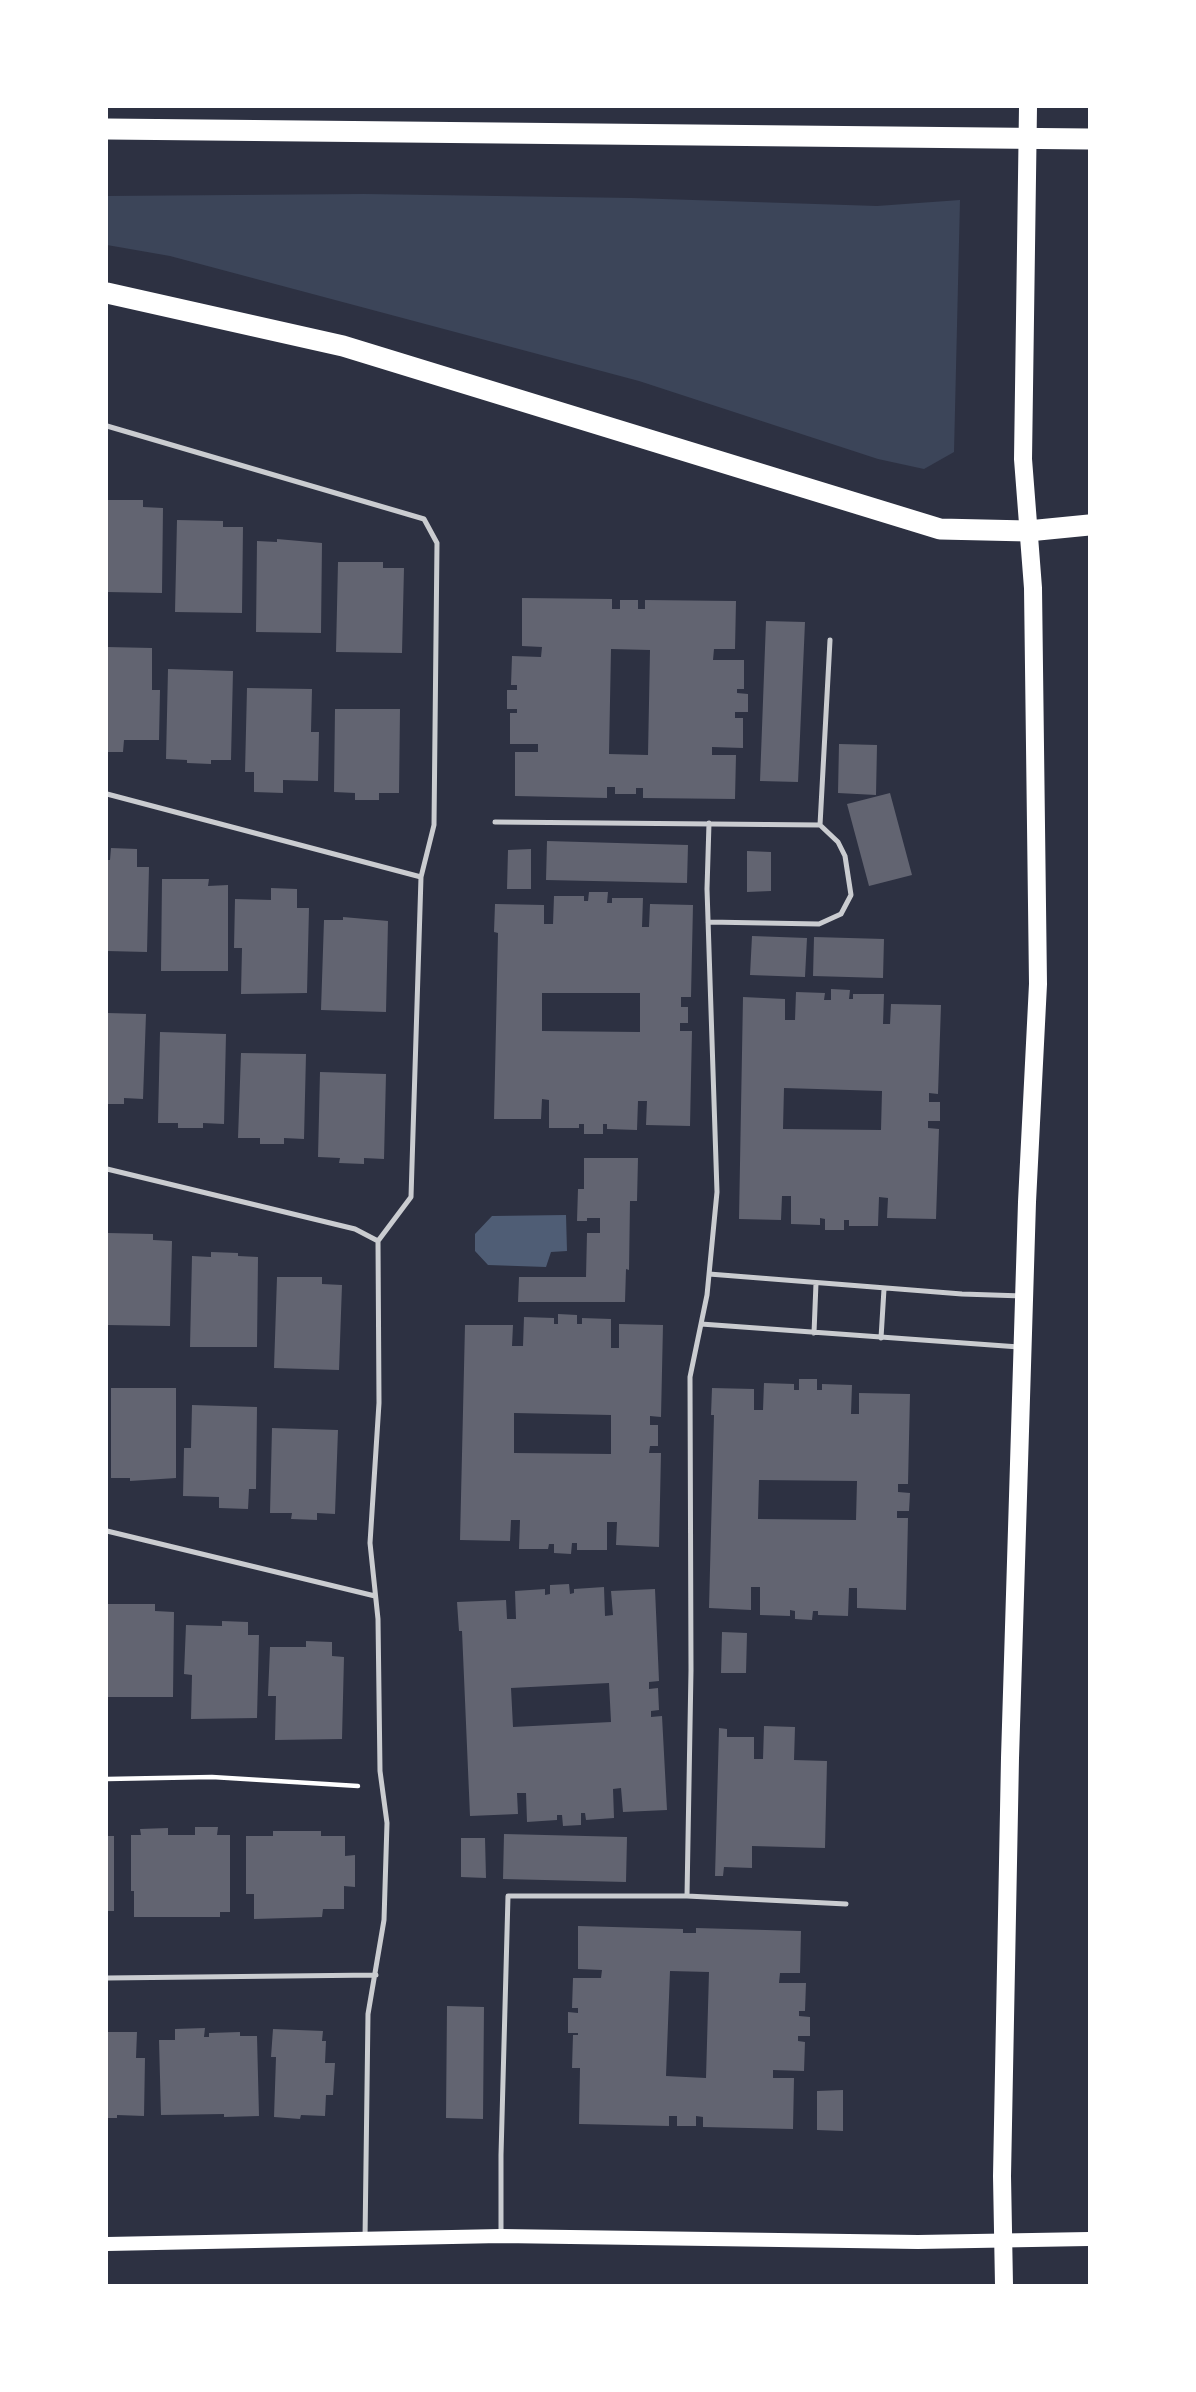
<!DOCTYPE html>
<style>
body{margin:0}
#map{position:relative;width:1196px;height:2392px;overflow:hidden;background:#2d3142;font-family:Commissioner,sans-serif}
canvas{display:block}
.frame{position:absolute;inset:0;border:108px solid #fff;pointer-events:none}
</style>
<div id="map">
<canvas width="1196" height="2392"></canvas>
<div class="frame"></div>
</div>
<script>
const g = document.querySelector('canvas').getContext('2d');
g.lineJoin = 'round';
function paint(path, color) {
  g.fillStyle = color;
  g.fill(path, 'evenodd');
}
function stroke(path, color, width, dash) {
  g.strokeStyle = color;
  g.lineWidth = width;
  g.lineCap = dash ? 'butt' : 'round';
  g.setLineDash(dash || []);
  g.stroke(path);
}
const green = new Path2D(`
 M 364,194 L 632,198 L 877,206 L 960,200 L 954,452 L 924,469 L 878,459 L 639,381 L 170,256 L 107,245 L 107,196 Z`);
const water = new Path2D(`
 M 566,1215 L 567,1251 L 551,1252 L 546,1267 L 488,1265 L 475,1251 L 475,1234 L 492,1216 Z`);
const building = new Path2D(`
 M 107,500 L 143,500 L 143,507 L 163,508 L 162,593 L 107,592 Z
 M 177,520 L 223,521 L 223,527 L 243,527 L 242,613 L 175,612 Z
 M 277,539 L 322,543 L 321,633 L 256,632 L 257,541 L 277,542 Z
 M 338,562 L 383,562 L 383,568 L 404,568 L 402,653 L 336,652 Z
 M 522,598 L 612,599 L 612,609 L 620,609 L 620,600 L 638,600 L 638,609 L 645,609 L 645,600 L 736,601 L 735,649 L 714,649 L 713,660 L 744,660 L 744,689 L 737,689 L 737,693 L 748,694 L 748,712 L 735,712 L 735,718 L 743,718 L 743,748 L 712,747 L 712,755 L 736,755 L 735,799 L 643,798 L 643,788 L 636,788 L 636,794 L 615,794 L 615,787 L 607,787 L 607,798 L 515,796 L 515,752 L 538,752 L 538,744 L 510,744 L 510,713 L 517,713 L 517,709 L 507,709 L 507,690 L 517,690 L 517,685 L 511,685 L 512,656 L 541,657 L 542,647 L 522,646 ZM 611,649 L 650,650 L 648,755 L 609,754 Z
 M 766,621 L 805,622 L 798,782 L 760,781 Z
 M 107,647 L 152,648 L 152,690 L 160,690 L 159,740 L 124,740 L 123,752 L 107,752 Z
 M 168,669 L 233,671 L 231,760 L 211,760 L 211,764 L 187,763 L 187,760 L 166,759 Z
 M 247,688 L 312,689 L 311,732 L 319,732 L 318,781 L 283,780 L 283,793 L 254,792 L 254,772 L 245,772 Z
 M 335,709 L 400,709 L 399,793 L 379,793 L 379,800 L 355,800 L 355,793 L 334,792 Z
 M 839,744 L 877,745 L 876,795 L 838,793 Z
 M 890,793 L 912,875 L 869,886 L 847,804 Z
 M 547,841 L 688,845 L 687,883 L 546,880 Z
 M 111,848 L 137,849 L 137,867 L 149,867 L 147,952 L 107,951 L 107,860 L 110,860 Z
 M 531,849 L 531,889 L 507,889 L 508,850 Z
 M 747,851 L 771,852 L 771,891 L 747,892 Z
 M 162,879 L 209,879 L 208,886 L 228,885 L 228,971 L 161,971 Z
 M 271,888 L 297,889 L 297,908 L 309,908 L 307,993 L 241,994 L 242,948 L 234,948 L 235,899 L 271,900 Z
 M 589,892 L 608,892 L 607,903 L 612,903 L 612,898 L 643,898 L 642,927 L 649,927 L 650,904 L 693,905 L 691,997 L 681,997 L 681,1007 L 688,1007 L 688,1023 L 680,1023 L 680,1031 L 692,1031 L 690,1126 L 646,1125 L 647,1101 L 638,1101 L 637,1130 L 607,1129 L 607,1124 L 603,1124 L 603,1134 L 584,1134 L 584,1124 L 579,1124 L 579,1128 L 549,1128 L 549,1100 L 542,1099 L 541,1119 L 494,1119 L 498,933 L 494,932 L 495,904 L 544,905 L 544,924 L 553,924 L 554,896 L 584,896 L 584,901 L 588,901 ZM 542,993 L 640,993 L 640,1032 L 542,1031 Z
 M 343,917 L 388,921 L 386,1012 L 321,1010 L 324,920 L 343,920 Z
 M 752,936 L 807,938 L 805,977 L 750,975 Z
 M 814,937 L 884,939 L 883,978 L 813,976 Z
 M 831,989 L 850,990 L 849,999 L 853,999 L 853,994 L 884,994 L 883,1024 L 890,1024 L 891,1004 L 941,1005 L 938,1094 L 929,1093 L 929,1102 L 940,1102 L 940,1121 L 928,1121 L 928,1128 L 939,1129 L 936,1219 L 887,1218 L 888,1198 L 879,1197 L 878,1226 L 849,1226 L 849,1220 L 844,1220 L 844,1230 L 825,1230 L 825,1219 L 820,1218 L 820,1225 L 791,1224 L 791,1196 L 782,1196 L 781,1220 L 739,1219 L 743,997 L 785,999 L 785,1020 L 795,1020 L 796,992 L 825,993 L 824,1000 L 831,1000 ZM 784,1088 L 882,1091 L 881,1130 L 783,1129 Z
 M 107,1013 L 146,1014 L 143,1099 L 124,1098 L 124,1104 L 107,1104 Z
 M 160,1032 L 226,1034 L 224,1124 L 203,1123 L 203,1128 L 178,1128 L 178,1123 L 158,1123 Z
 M 241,1053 L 306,1054 L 304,1139 L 284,1138 L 284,1144 L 260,1144 L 260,1138 L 238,1138 Z
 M 320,1072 L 386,1074 L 384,1159 L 364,1158 L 364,1164 L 339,1163 L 340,1158 L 318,1157 Z
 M 584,1158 L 638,1158 L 637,1201 L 630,1201 L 629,1270 L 626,1269 L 625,1302 L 518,1302 L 519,1277 L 586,1277 L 587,1233 L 600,1233 L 600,1218 L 587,1218 L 587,1221 L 577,1221 L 578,1189 L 584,1189 Z
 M 108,1233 L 153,1234 L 153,1240 L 172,1241 L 170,1326 L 107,1325 Z
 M 211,1252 L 238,1253 L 238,1256 L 258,1257 L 257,1347 L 190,1347 L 192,1256 L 211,1257 Z
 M 277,1277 L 322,1277 L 322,1284 L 342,1285 L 339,1370 L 274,1368 Z
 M 558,1314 L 577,1315 L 577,1324 L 582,1324 L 582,1318 L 611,1319 L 611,1348 L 619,1348 L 619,1324 L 663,1325 L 661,1417 L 650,1416 L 650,1425 L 658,1425 L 658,1446 L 650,1446 L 649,1453 L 661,1453 L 659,1547 L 616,1545 L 617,1522 L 607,1522 L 607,1550 L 577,1550 L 577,1543 L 572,1543 L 571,1554 L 554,1553 L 554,1544 L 549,1544 L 548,1549 L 519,1549 L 520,1520 L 511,1520 L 510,1541 L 460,1540 L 465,1325 L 513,1325 L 512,1346 L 523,1346 L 524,1317 L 554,1318 L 554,1324 L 558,1324 ZM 514,1413 L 611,1415 L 611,1454 L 514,1453 Z
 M 799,1379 L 817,1379 L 817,1390 L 822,1390 L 822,1384 L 852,1385 L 851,1414 L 859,1414 L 859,1393 L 910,1394 L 908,1484 L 898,1484 L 898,1492 L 910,1493 L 909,1511 L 897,1511 L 897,1518 L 908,1518 L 906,1610 L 857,1608 L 857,1588 L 849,1588 L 848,1616 L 818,1615 L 818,1611 L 813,1611 L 812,1620 L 795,1619 L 795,1611 L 790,1610 L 790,1616 L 760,1615 L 760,1587 L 751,1587 L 751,1610 L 709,1608 L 714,1415 L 711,1415 L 712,1388 L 754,1389 L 754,1410 L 763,1410 L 764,1383 L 794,1384 L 794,1390 L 799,1390 ZM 759,1480 L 857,1481 L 856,1520 L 758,1519 Z
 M 111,1388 L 176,1388 L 176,1478 L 130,1481 L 130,1478 L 111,1478 Z
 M 192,1405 L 257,1407 L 256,1489 L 249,1489 L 248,1509 L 219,1508 L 219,1497 L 183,1496 L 184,1448 L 191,1448 Z
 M 272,1428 L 338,1430 L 335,1514 L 317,1513 L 317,1520 L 291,1519 L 292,1513 L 270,1513 Z
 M 569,1584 L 570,1594 L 574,1593 L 574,1589 L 604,1587 L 605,1616 L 613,1615 L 611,1591 L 655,1589 L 659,1681 L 649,1682 L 649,1689 L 658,1688 L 659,1710 L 651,1711 L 651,1717 L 662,1716 L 667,1810 L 623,1812 L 621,1788 L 613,1789 L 614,1818 L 586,1820 L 585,1813 L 581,1813 L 581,1825 L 563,1826 L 562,1815 L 557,1815 L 557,1820 L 527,1822 L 526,1793 L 517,1793 L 518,1814 L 470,1816 L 462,1631 L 459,1631 L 457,1602 L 506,1600 L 507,1619 L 516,1619 L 515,1591 L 545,1589 L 545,1595 L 550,1594 L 550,1585 ZM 609,1683 L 611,1722 L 513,1727 L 511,1688 Z
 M 108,1604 L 155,1604 L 155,1611 L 174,1612 L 173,1697 L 107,1697 Z
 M 222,1621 L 248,1622 L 248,1635 L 259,1635 L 257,1718 L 191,1719 L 192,1675 L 184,1674 L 186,1625 L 222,1626 Z
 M 722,1632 L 747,1633 L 746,1673 L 721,1673 Z
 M 306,1641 L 332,1642 L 332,1656 L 344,1657 L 342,1739 L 275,1740 L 276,1696 L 268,1696 L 270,1647 L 306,1647 Z
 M 764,1726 L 795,1727 L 794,1760 L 827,1761 L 825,1848 L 752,1846 L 752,1868 L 724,1867 L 723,1876 L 715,1876 L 719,1728 L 727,1729 L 727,1737 L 754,1737 L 754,1759 L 763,1759 Z
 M 195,1827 L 218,1827 L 217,1835 L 230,1835 L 230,1912 L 220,1912 L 220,1917 L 134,1917 L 134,1891 L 131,1891 L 131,1835 L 141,1835 L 140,1829 L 168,1828 L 168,1835 L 195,1835 Z
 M 273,1831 L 321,1831 L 321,1836 L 345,1836 L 345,1856 L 355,1855 L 355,1887 L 344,1886 L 344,1909 L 323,1909 L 322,1917 L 254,1919 L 254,1894 L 246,1894 L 246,1836 L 273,1836 Z
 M 504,1834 L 627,1837 L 626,1882 L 503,1879 Z
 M 107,1836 L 114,1836 L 114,1911 L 107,1911 Z
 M 461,1838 L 485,1838 L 486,1878 L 461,1877 Z
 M 578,1926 L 683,1929 L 683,1933 L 696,1933 L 696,1928 L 801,1931 L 800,1973 L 780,1973 L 779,1983 L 806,1983 L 805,2011 L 799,2011 L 799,2016 L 810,2017 L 810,2036 L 798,2036 L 798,2041 L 805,2042 L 804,2071 L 773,2070 L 773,2078 L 794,2078 L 793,2129 L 703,2127 L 703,2117 L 696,2116 L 696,2126 L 677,2126 L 677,2116 L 669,2116 L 669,2126 L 579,2124 L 580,2068 L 572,2068 L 573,2035 L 578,2035 L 578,2033 L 568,2033 L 568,2012 L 578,2013 L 578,2008 L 572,2008 L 573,1978 L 601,1978 L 602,1970 L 578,1969 ZM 670,1971 L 709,1972 L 706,2078 L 666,2076 Z
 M 447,2006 L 484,2007 L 483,2119 L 446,2118 Z
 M 205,2028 L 204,2037 L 209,2037 L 209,2033 L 240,2032 L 240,2036 L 257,2036 L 259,2116 L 224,2117 L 224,2114 L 161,2115 L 159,2040 L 175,2040 L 175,2029 Z
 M 273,2029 L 323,2031 L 322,2041 L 326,2041 L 325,2063 L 335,2063 L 333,2095 L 326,2095 L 325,2116 L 301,2115 L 300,2119 L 274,2117 L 276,2057 L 271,2057 Z
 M 107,2032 L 137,2032 L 136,2058 L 145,2058 L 144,2116 L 117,2115 L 117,2118 L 107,2118 Z
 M 843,2090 L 843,2131 L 817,2130 L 817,2091 Z`);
const path = new Path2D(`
 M 107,1779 L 212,1777 L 358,1786`);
const service = new Path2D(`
 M 107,426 L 424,519 L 437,543 L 434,825 L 421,877 L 411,1197 L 378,1241 L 379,1403 L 370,1543 L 378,1619 L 380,1771 L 387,1823 L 384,1920 L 368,2014 L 365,2239
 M 107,794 L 421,877
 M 495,822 L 820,825 L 830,640
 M 708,922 L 819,924 L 841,914 L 851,895 L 845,856 L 838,842 L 820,825
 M 107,1169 L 355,1229 L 378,1241
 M 709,1274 L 962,1294 L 1023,1296
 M 701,1324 L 1019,1347
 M 814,1333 L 816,1283
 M 881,1338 L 884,1289
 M 107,1531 L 375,1596
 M 687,1896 L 691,1670 L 690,1377 L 707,1295 L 717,1192 L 707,889 L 709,823
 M 107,1978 L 376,1975
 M 501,2233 L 501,2155 L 508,1896 L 687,1896 L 846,1904`);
const secondary = new Path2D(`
 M 107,2244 L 501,2236 L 918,2242 L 1089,2239`);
const primary = new Path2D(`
 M 1004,2285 L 1002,2176 L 1010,1758 L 1027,1202 L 1038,984 L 1033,588 L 1023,459 L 1028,107`);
const motorway = new Path2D(`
 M 107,129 L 1089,139
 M 107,293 L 343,346 L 940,529 L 1028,531 L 1089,525`);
paint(green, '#3c4559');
paint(water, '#4f5d75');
paint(building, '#626471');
stroke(path, '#fff', 4.5);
stroke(service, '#caccd0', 5);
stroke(secondary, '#fff', 14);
stroke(primary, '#fff', 18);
stroke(motorway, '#fff', 21);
</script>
